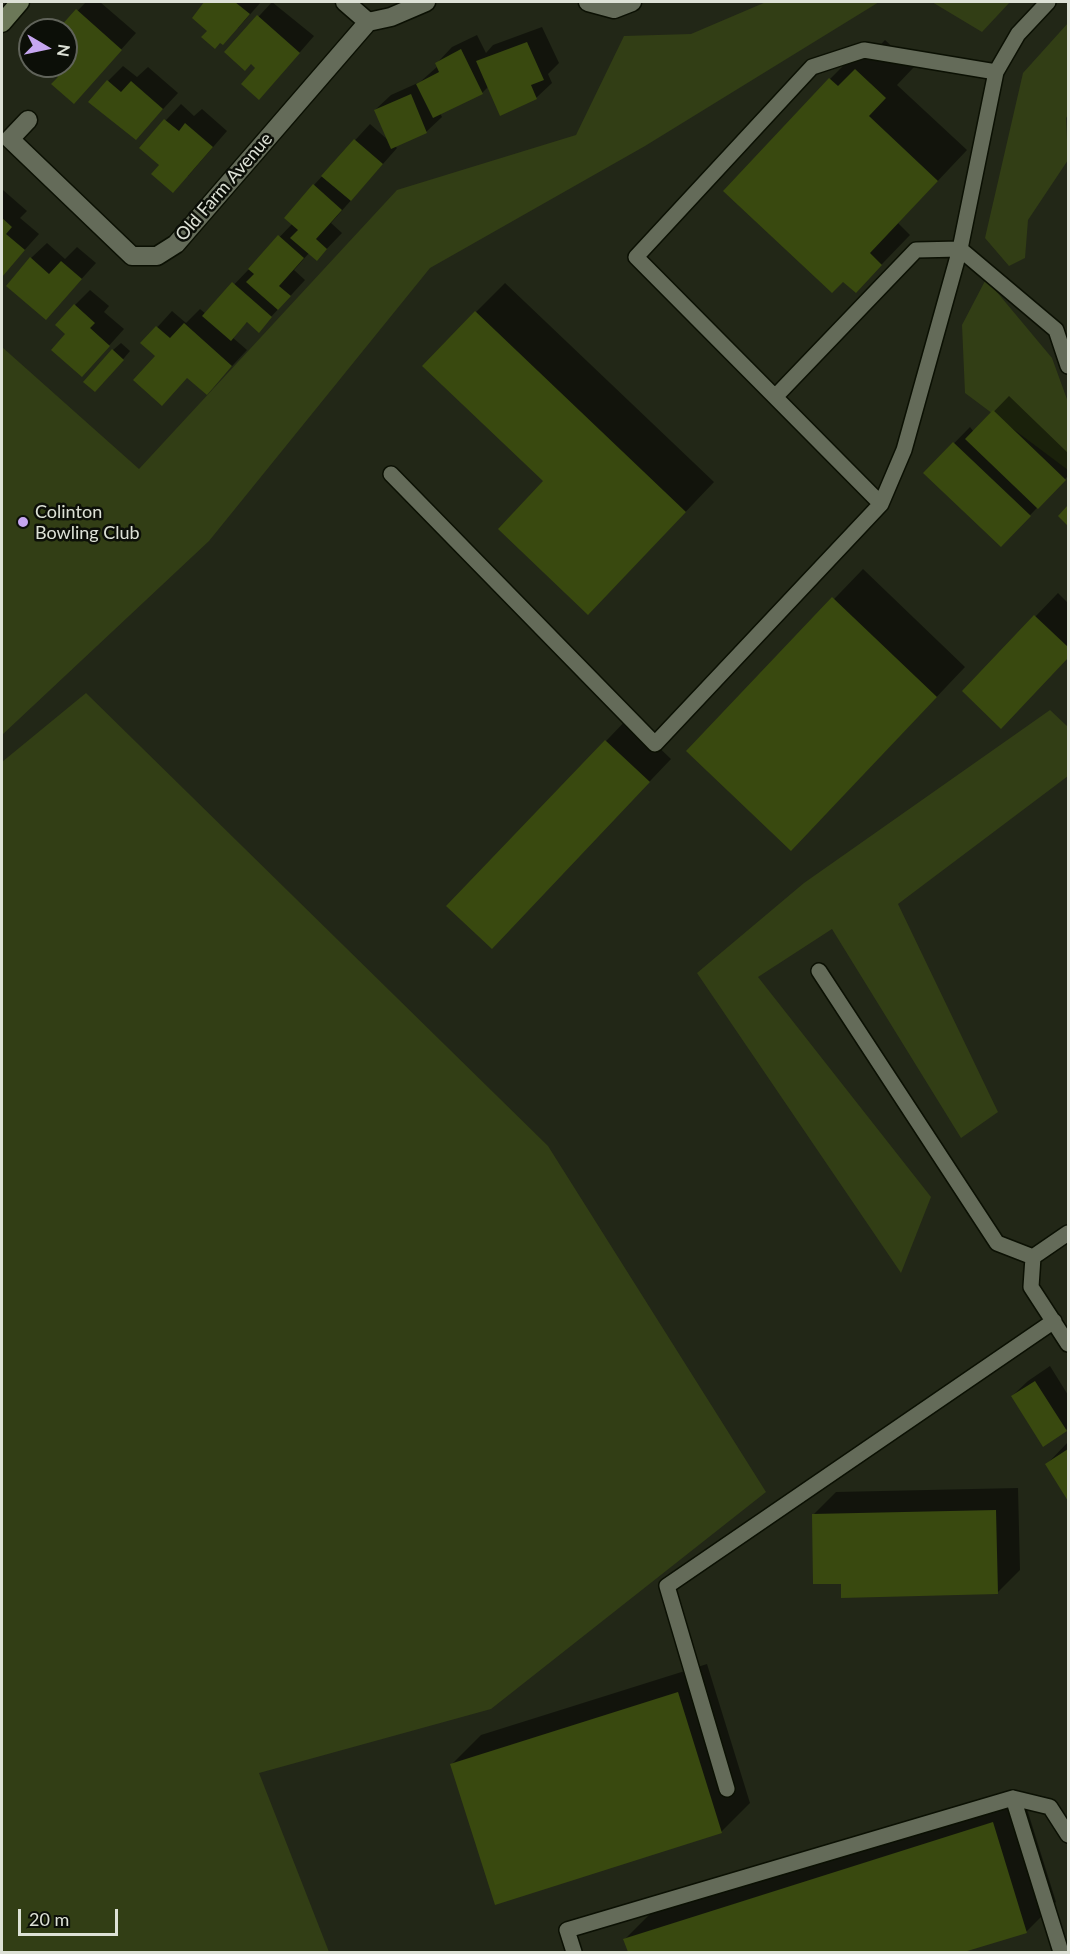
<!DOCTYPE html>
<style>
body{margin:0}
#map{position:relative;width:1070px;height:1954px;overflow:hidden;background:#222717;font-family:Lato,sans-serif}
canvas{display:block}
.frame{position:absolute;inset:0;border:3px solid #dde1d6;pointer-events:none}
.north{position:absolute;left:18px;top:18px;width:60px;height:60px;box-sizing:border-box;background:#0c0f08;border:2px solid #60635a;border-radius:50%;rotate:99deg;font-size:16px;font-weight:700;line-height:24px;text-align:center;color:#dde1d6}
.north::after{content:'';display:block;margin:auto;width:21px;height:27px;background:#c6a6f0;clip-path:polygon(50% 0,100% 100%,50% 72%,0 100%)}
.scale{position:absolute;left:18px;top:1909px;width:100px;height:27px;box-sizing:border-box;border:3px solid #dde1d6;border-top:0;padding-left:8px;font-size:18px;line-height:21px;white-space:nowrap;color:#dde1d6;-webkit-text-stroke:4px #0c0f08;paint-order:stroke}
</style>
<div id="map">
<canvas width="1070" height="1954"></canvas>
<div class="frame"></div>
<div class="north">N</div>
<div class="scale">20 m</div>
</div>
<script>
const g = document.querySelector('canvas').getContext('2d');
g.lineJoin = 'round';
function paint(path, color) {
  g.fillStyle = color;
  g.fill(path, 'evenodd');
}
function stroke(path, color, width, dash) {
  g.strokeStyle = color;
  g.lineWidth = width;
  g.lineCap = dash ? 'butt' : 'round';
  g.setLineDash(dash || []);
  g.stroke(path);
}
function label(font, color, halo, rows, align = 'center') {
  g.font = font + ' Lato,sans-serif';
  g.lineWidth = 5;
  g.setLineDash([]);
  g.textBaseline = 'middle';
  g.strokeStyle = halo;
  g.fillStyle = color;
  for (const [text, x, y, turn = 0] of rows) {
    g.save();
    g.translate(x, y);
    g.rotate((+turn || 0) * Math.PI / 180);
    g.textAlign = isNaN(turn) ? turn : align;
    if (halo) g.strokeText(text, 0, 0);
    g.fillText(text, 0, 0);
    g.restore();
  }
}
const green = new Path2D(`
 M 766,2 L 879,2 L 645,146 L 430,268 L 209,541 L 2,735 L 2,347 L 139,469 L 397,190 L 576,135 L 624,36 L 691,34 Z
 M 932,2 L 1010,2 L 982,32 Z
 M 1068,23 L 1068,115 L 1066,118 L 1068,160 L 1028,220 L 1025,258 L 1009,266 L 985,238 L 1023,73 Z
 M 986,279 L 1052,358 L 1068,402 L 1068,470 L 965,393 L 962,325 Z
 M 86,693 L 548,1146 L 766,1492 L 491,1709 L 259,1773 L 329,1952 L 2,1952 L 2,762 Z
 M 1050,710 L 1068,727 L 1068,776 L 898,904 L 998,1112 L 961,1138 L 832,929 L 758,977 L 931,1197 L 901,1273 L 697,973 L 804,883 Z`);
const shadow = new Path2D(`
 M 86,2 L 100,2 L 136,33 L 74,102 L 60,77 L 48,66 L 66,66 L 66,30 L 62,27 Z
 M 206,2 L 261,2 L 238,28 L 209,31 Z
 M 272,2 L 314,36 L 274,82 L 251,62 L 226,52 Z
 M 542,27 L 559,63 L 548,74 L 552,83 L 536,98 L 489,86 L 482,93 L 440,113 L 442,117 L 426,132 L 395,146 L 397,148 L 331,223 L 342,233 L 317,259 L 309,253 L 294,270 L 305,280 L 258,331 L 248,321 L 232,337 L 247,350 L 207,393 L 143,343 L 172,311 L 186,323 L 200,309 L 206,314 L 293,223 L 314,185 L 370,124 L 388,140 L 375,110 L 391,95 L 420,82 L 438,66 L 437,63 L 452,47 L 477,35 L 486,53 L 493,45 Z
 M 885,40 L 914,67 L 897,85 L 967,150 L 898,223 L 910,235 L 856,291 L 830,79 L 859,50 L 868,58 Z
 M 123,66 L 137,77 L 148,67 L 178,93 L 136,138 L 108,81 Z
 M 181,104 L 194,116 L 202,109 L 227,131 L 188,176 L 141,147 Z
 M 3,190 L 27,211 L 20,218 L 39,234 L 2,275 Z
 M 47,243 L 65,259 L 77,247 L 96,263 L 46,318 L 31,258 Z
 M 505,283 L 714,482 L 617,584 L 545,481 L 476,312 Z
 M 90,290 L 109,306 L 104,312 L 124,329 L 97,359 L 67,334 L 75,305 Z
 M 121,343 L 130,351 L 103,383 L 113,350 Z
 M 1009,396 L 1068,453 L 1068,476 L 1001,545 L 925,473 L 970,427 L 974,432 Z
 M 863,569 L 965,667 L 820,820 L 688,751 Z
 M 1058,593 L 1068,603 L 1068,657 L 1024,704 L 964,691 Z
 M 628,718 L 671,759 L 514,924 L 449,906 Z
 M 1050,1366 L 1068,1395 L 1068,1427 L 1066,1430 L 1012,1396 L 1028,1381 Z
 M 1068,1442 L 1068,1498 L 1047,1464 Z
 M 1018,1488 L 1020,1570 L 997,1593 L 842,1582 L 813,1515 L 836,1492 Z
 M 707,1664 L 750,1803 L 721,1832 L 452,1764 L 481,1735 Z
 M 1022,1793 L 1056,1902 L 1027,1931 L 960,1952 L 629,1952 L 625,1939 L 654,1910 Z`);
const building = new Path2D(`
 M 204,2 L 235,2 L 250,14 L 223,45 L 220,43 L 215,49 L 201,37 L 207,31 L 192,18 Z
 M 76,9 L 122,50 L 74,104 L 51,84 L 58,77 L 46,66 L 66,66 L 66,30 L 60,27 Z
 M 257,15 L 300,53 L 259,100 L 241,84 L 255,68 L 251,64 L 245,71 L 224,52 Z
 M 527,42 L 544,80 L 531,85 L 537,99 L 500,116 L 476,61 Z
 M 461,49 L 483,94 L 433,118 L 416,84 L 439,72 L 435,63 Z
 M 855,69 L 886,98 L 869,116 L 938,181 L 870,253 L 882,265 L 856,293 L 843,282 L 832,293 L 723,191 L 829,78 L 838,86 Z
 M 107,80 L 121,92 L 131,81 L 163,109 L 136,140 L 88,102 Z
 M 411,94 L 427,133 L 391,149 L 374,110 Z
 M 164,119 L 179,131 L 185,123 L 213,147 L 173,193 L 151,174 L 159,165 L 139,148 Z
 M 354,139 L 383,164 L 351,201 L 321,176 Z
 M 313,184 L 342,210 L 316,239 L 327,249 L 317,261 L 290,238 L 298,230 L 284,218 Z
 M 2,218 L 12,227 L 6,234 L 25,250 L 2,277 Z
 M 278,235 L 304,258 L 279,286 L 291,296 L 278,310 L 246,282 L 254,274 L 248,269 Z
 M 30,257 L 49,274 L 61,261 L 82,279 L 46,320 L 6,286 Z
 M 232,282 L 272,317 L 259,333 L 247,322 L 231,341 L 202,316 Z
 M 74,304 L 95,323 L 90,328 L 110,346 L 82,377 L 51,350 L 65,334 L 55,325 Z
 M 475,311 L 686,512 L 588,615 L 498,529 L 543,481 L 422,366 Z
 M 184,323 L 232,366 L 207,395 L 187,378 L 162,406 L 133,380 L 155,356 L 140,343 L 156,326 L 170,338 Z
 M 112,349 L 124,360 L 95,392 L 83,382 Z
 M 993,410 L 1066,480 L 1038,509 L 965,439 Z
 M 953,442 L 1031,516 L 1001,547 L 923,473 Z
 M 1068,505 L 1068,526 L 1058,516 Z
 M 832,597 L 937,697 L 791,851 L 686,751 Z
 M 1034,615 L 1068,647 L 1068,658 L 1001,729 L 962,691 Z
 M 605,740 L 650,782 L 492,949 L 446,906 Z
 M 1035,1381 L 1067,1431 L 1043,1447 L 1011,1396 Z
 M 1068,1449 L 1068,1501 L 1045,1464 Z
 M 996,1510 L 998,1594 L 841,1598 L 841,1584 L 813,1584 L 812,1514 Z
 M 678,1692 L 722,1833 L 495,1905 L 450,1764 Z
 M 993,1822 L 1027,1933 L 964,1952 L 628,1952 L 623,1939 Z`);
const lane = new Path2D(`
 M 775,397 L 636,257 L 812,67 L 864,50 L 996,72
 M 391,474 L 655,744 L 881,504 L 904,450 L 960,249 L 996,72 L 1018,34 L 1048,2
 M 881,504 L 775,397 L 916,250 L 960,249 L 1056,330 L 1068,366
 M 819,971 L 997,1243 L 1033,1257
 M 1068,1233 L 1033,1257 L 1031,1287 L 1068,1344
 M 727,1789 L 667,1586 L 1054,1321
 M 1013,1798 L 1061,1952
 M 574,1952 L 567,1930 L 1013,1798 L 1050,1807 L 1068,1835`);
const street = new Path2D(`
 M 345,2 L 368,22
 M 588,2 L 614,9 L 632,2
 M 28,120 L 10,139 L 132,256 L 157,256 L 176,244 L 368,22 L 391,17 L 426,2`);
const secondary = new Path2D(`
 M 2,23 L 20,2`);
const markers = [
 [23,522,6,"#c6a6f0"]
];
const streetNames = [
 ["Old Farm Avenue",224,187,-49]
];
const poiNames = [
 ["Colinton",35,512],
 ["Bowling Club",35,533]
];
paint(green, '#323e15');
paint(shadow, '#0007');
paint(building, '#39490f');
stroke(lane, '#0b1003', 18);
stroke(street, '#0b1003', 21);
stroke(secondary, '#0b1003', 21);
stroke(lane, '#646b59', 15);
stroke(street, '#646b59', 18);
stroke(secondary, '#6c7858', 18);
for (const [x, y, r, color] of markers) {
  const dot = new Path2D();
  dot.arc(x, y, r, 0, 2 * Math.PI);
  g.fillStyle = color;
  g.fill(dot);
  stroke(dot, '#0c0f08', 2);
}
label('18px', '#dde1d6', '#0c0f08', streetNames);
label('18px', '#dde1d6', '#0c0f08', poiNames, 'left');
</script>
